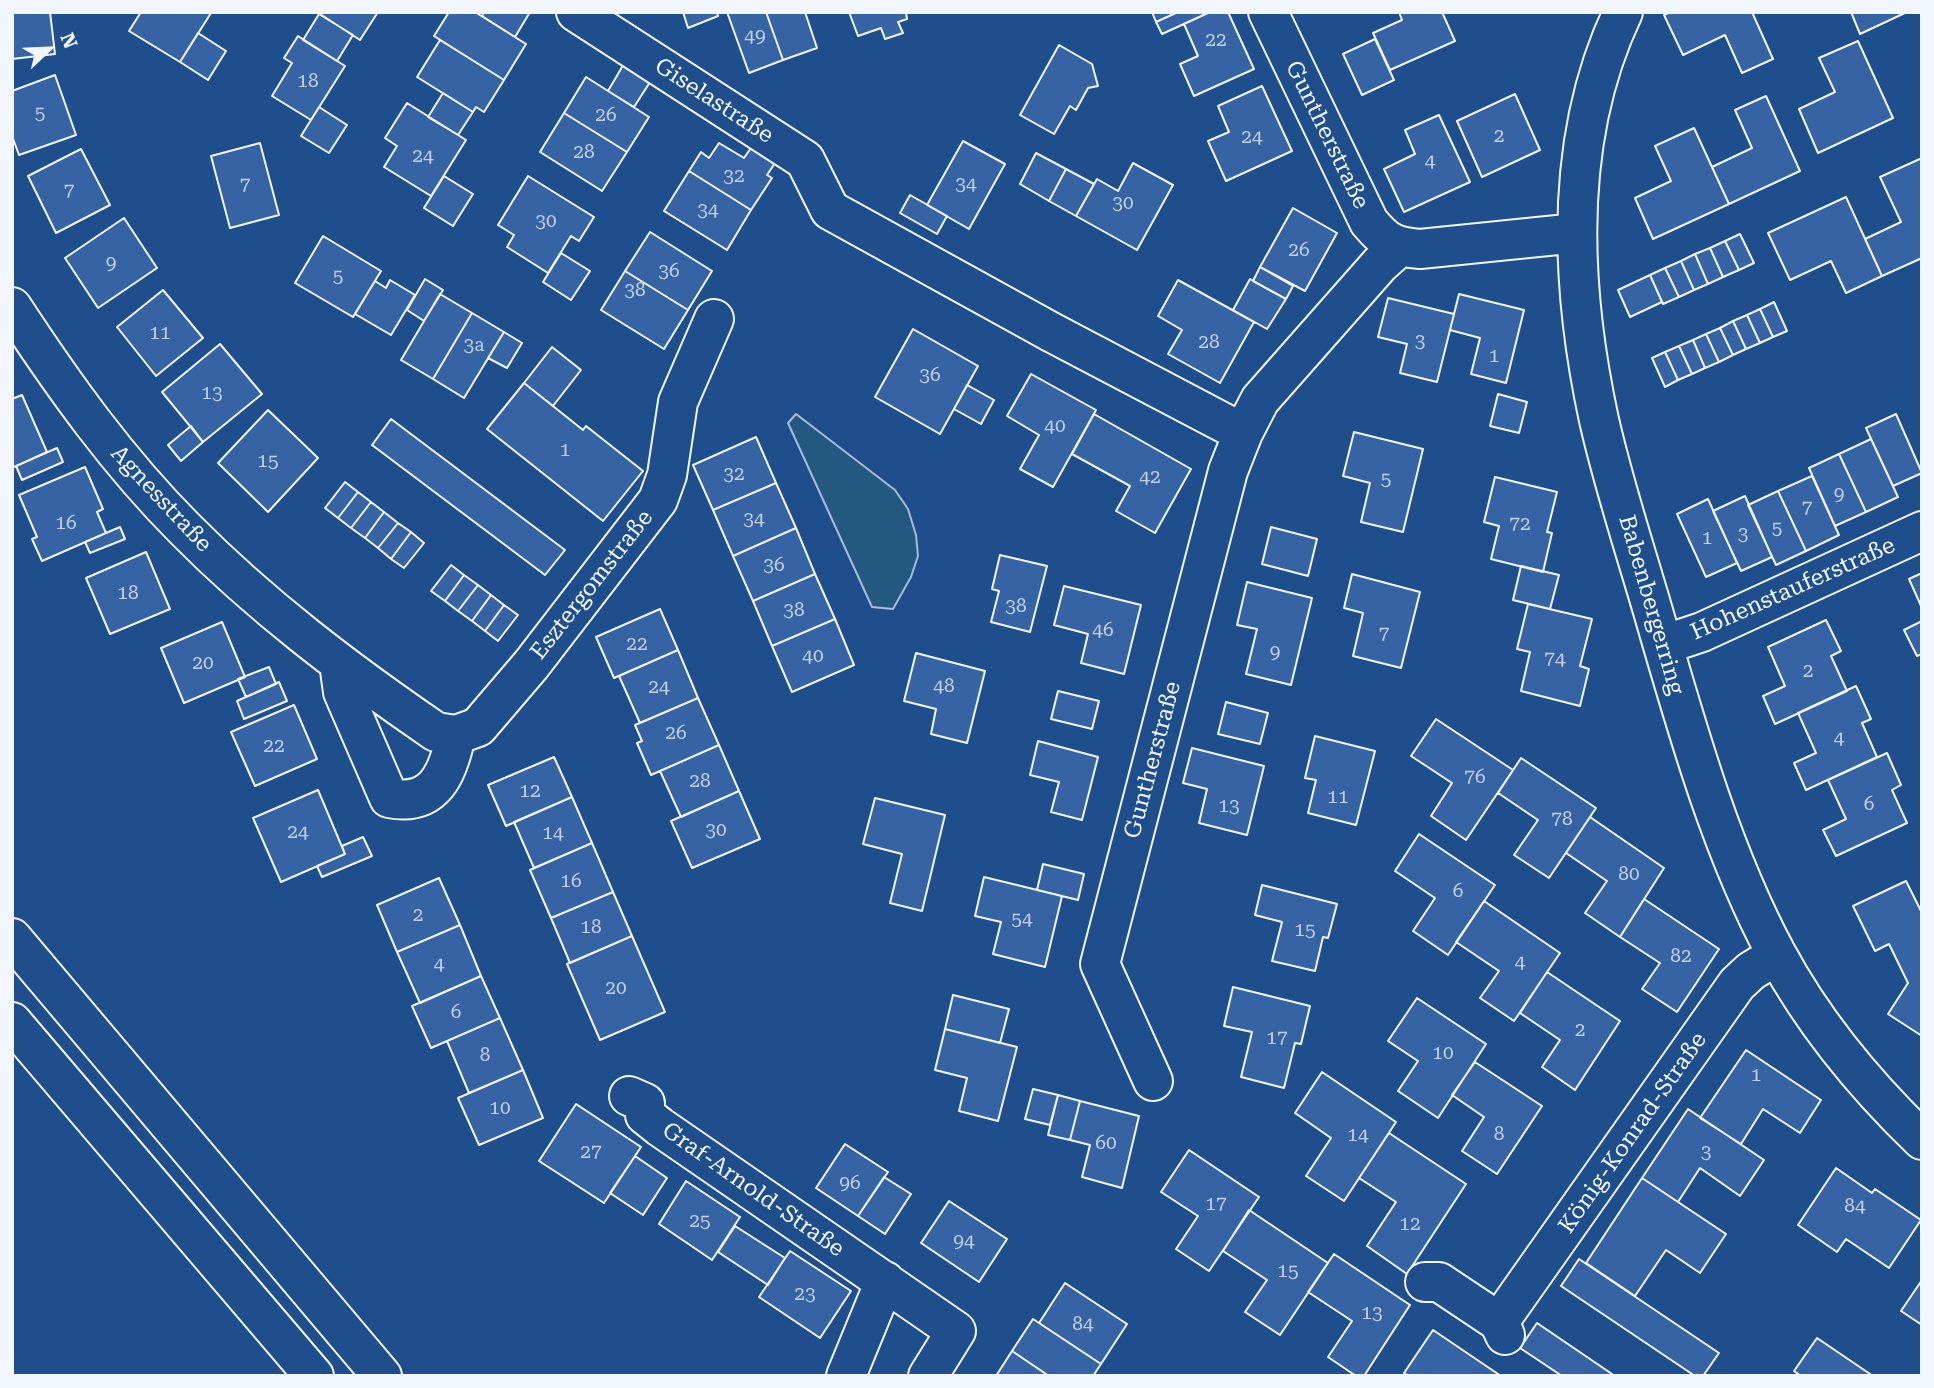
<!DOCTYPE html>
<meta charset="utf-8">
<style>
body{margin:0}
#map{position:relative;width:1934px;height:1388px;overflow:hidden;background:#1f4e8c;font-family:"Roboto Serif",serif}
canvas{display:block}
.frame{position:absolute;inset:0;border:14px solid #f2f6ff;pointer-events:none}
.north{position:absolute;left:14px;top:14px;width:70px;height:70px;-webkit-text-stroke:5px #1f4e8c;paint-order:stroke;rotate:67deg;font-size:19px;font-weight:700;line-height:28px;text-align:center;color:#f2f6ff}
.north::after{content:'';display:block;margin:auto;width:24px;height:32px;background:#f2f6ff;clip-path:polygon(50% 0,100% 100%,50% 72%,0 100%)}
</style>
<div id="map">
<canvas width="1934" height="1388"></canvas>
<div class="frame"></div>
<div class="north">N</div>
</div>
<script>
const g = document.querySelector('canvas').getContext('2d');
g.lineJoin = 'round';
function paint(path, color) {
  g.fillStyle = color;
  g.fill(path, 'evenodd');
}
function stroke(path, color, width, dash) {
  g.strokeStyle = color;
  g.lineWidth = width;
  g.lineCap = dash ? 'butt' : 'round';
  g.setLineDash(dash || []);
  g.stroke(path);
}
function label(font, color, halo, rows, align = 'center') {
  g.font = font + ' "Roboto Serif",serif';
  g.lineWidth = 5;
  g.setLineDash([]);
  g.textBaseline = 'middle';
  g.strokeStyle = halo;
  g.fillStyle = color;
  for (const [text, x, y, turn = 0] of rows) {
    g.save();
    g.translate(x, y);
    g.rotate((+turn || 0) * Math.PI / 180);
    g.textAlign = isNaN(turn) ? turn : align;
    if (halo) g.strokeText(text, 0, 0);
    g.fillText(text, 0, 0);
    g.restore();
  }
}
const green = new Path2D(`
 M 796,414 L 895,490 L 908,509 L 916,535 L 918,556 L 911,577 L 893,609 L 872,607 L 788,423 Z`);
const building = new Path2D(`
 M 12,12 L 50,12 L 55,54 L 12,59 Z
 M 141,12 L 210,12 L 211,13 L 180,62 L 129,31 Z
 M 317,12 L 378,12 L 360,40 Z
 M 449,12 L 475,12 L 526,44 L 504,80 L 434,36 Z
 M 484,12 L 530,12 L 515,37 L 482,16 Z
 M 683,12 L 717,12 L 718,16 L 688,28 Z
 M 727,12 L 766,12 L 783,60 L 749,73 Z
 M 766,12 L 805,12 L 817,48 L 783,60 Z
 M 849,12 L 906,12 L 907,19 L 898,22 L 903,33 L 885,39 L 881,28 L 858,36 Z
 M 1152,12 L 1178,12 L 1156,22 Z
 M 1178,12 L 1210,12 L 1162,34 L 1156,22 Z
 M 1210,12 L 1228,12 L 1254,69 L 1194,96 L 1180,64 L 1198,56 L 1184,24 Z
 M 1399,12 L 1442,12 L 1455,41 L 1390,70 L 1373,33 L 1402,20 Z
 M 1670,12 L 1752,12 L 1773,59 L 1742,73 L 1725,35 L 1683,55 L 1664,15 Z
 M 1851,12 L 1907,12 L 1860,34 Z
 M 319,14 L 353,35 L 337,61 L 303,40 Z
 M 198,33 L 226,51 L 208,80 L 180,62 Z
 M 298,36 L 345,66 L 311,120 L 272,96 L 292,63 L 284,58 Z
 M 1375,39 L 1394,80 L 1362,95 L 1343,54 Z
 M 440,40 L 504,80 L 484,112 L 476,107 L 473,112 L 417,77 Z
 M 1858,41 L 1893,118 L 1818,153 L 1799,109 L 1835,92 L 1819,58 Z
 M 1059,45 L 1092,64 L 1098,86 L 1088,88 L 1076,110 L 1070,106 L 1054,134 L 1020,115 Z
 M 625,62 L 652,79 L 634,107 L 608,91 Z
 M 55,75 L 76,135 L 19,155 L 12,136 L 12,91 Z
 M 586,77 L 649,117 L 627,152 L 564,113 Z
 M 1262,86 L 1292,151 L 1226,181 L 1208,141 L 1229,132 L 1218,106 Z
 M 443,93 L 473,112 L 458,135 L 428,117 Z
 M 1515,94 L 1540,150 L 1482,177 L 1457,121 Z
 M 1766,96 L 1800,171 L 1729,204 L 1712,167 L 1752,148 L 1735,110 Z
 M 407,103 L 466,140 L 431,196 L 384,167 L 397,146 L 385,138 Z
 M 319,107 L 347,125 L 329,153 L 301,136 Z
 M 564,113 L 627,152 L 602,191 L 540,152 Z
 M 1439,115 L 1470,182 L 1404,212 L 1384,169 L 1415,154 L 1405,130 Z
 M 1694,128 L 1729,204 L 1653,239 L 1635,198 L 1671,181 L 1655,146 Z
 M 963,141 L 1005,164 L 969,229 L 927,205 Z
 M 260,143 L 279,215 L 230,228 L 211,156 Z
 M 719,143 L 744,158 L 753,145 L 777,160 L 767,175 L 772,178 L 751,210 L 689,171 L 701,152 L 709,158 Z
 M 81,149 L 110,205 L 56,233 L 28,176 Z
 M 1036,153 L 1066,169 L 1049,201 L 1020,184 Z
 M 1922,158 L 1922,258 L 1882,276 L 1865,239 L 1901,222 L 1880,177 Z
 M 1133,163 L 1173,185 L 1137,250 L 1076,216 L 1097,179 L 1118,191 Z
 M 1066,169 L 1094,184 L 1076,216 L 1049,201 Z
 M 689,171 L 751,210 L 727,250 L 664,211 Z
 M 444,176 L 473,194 L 453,226 L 424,208 Z
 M 528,176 L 594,217 L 579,241 L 571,236 L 548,273 L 507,247 L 514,235 L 498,225 Z
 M 910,195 L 947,216 L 937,234 L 900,213 Z
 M 1846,197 L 1882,276 L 1846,293 L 1831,261 L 1790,280 L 1768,233 Z
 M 1293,208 L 1337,233 L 1305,291 L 1260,267 Z
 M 124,218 L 157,268 L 98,308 L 65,258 Z
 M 650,232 L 712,271 L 688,310 L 625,271 Z
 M 1740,234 L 1754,263 L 1739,270 L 1725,241 Z
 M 323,236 L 381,271 L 353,317 L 295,283 Z
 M 1725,241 L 1739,270 L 1723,277 L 1710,248 Z
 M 1710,248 L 1723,277 L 1708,284 L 1695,254 Z
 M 561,253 L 590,271 L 571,300 L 543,282 Z
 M 1695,254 L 1708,284 L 1694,290 L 1681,261 Z
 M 1681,261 L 1694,290 L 1679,297 L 1665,268 Z
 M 1260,267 L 1293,286 L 1286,299 L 1253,281 Z
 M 1665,268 L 1679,297 L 1663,304 L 1650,275 Z
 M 625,271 L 688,310 L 664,349 L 601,310 Z
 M 1650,275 L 1662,302 L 1630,317 L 1618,290 Z
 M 425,279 L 443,290 L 424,321 L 407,310 Z
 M 1250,279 L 1286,299 L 1267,329 L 1233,310 Z
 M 390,280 L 415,295 L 391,335 L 355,314 L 375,281 L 386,288 Z
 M 1178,280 L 1254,322 L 1220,383 L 1168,354 L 1182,330 L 1158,316 Z
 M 163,290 L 203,338 L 156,376 L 117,327 Z
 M 440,294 L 472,313 L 433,379 L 401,360 Z
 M 1459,294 L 1524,310 L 1506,383 L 1471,374 L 1480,338 L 1450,330 Z
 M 1388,298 L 1454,314 L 1437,382 L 1400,373 L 1407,344 L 1378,337 Z
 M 1774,302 L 1787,331 L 1773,337 L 1760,309 Z
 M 1760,309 L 1773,337 L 1760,343 L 1747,315 Z
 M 472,313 L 504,332 L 464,398 L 433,379 Z
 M 1747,315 L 1760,343 L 1746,349 L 1733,321 Z
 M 1733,321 L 1746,349 L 1733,355 L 1720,328 Z
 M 1720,328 L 1733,355 L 1719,362 L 1706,334 Z
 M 913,329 L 978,366 L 940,434 L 875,397 Z
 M 504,332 L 522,343 L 507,368 L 488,358 Z
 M 1706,334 L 1719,362 L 1705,368 L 1693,340 Z
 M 1693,340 L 1705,368 L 1692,374 L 1679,346 Z
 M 220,344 L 262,394 L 203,442 L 162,392 Z
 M 1679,346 L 1692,374 L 1678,380 L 1665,352 Z
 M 552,347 L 581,370 L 553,406 L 524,383 Z
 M 1665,352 L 1678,380 L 1665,387 L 1652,358 Z
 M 1031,374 L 1096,410 L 1053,487 L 1020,469 L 1039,435 L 1007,416 Z
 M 524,383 L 583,430 L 586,426 L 643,471 L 603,521 L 487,429 Z
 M 967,385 L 994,400 L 981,424 L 954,409 Z
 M 1498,394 L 1527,402 L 1519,433 L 1490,426 Z
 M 22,395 L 47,452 L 12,468 L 12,399 Z
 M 268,410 L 318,458 L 268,512 L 218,463 Z
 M 1094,414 L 1191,469 L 1155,533 L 1116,511 L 1130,486 L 1072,454 Z
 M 1896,414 L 1922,473 L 1893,486 L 1866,428 Z
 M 391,419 L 565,550 L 545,575 L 372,445 Z
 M 191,426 L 203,442 L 181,461 L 168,445 Z
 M 1354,432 L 1423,449 L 1403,532 L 1361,522 L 1370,483 L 1343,476 Z
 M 756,437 L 776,483 L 713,510 L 693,465 Z
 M 1871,439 L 1898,497 L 1866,512 L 1839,454 Z
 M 57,448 L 63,462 L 22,480 L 16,466 Z
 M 1839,454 L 1866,512 L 1835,526 L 1809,468 Z
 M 85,467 L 103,509 L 97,512 L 106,533 L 42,561 L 32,539 L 37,537 L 19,495 Z
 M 1812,476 L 1839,535 L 1806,551 L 1778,491 Z
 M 1495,477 L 1557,492 L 1547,532 L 1552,533 L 1543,572 L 1491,559 L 1499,526 L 1484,522 Z
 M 345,482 L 358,492 L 338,518 L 325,508 Z
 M 776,483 L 796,528 L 733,556 L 713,510 Z
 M 1778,491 L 1806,551 L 1776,565 L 1748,505 Z
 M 358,492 L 371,502 L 351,528 L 338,518 Z
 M 1745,496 L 1772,557 L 1741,571 L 1713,511 Z
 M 1708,499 L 1737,563 L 1706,577 L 1677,514 Z
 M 371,502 L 384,512 L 365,538 L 351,528 Z
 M 384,512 L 398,523 L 378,548 L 365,538 Z
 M 398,523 L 411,532 L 391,559 L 378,548 Z
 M 120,527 L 125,539 L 90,553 L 85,542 Z
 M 1271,527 L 1317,539 L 1308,576 L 1262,564 Z
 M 796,528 L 815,574 L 753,601 L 733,556 Z
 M 411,532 L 424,543 L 404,568 L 391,559 Z
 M 146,552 L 170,609 L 110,634 L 86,578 Z
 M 1000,555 L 1047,566 L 1030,632 L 991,622 L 999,591 L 992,589 Z
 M 451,565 L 464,575 L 445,601 L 431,591 Z
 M 1521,566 L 1559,575 L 1550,609 L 1513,600 Z
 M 1922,573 L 1922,608 L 1909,579 Z
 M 815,574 L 835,619 L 772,646 L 753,601 Z
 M 1352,574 L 1420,592 L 1401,668 L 1353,656 L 1363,613 L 1344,608 Z
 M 464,575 L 478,585 L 458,611 L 445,601 Z
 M 1247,582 L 1312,598 L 1291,685 L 1246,674 L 1257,629 L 1237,625 Z
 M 478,585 L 491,595 L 472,621 L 458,611 Z
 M 1064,586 L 1141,605 L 1124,674 L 1081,663 L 1088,634 L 1054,625 Z
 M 491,595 L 504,605 L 485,631 L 472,621 Z
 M 1528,604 L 1592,619 L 1580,666 L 1589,669 L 1580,706 L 1521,691 L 1530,652 L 1517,649 Z
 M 504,605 L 518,615 L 498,641 L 485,631 Z
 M 660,609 L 678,650 L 614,678 L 596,637 Z
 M 835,619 L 854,665 L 792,692 L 772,646 Z
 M 1826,620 L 1841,651 L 1831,656 L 1847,691 L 1775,724 L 1763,696 L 1785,686 L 1768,647 Z
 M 1922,621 L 1922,654 L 1917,656 L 1904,630 Z
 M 222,622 L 245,677 L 184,703 L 161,648 Z
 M 678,650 L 698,698 L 640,723 L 619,676 Z
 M 916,653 L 985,671 L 967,743 L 931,734 L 936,709 L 904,701 Z
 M 269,667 L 276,684 L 246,697 L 238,679 Z
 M 279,682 L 287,701 L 244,719 L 237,701 Z
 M 1856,686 L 1871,719 L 1862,723 L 1877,757 L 1806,790 L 1794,763 L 1816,753 L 1798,713 Z
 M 1058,691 L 1099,701 L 1092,729 L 1051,719 Z
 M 698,698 L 719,745 L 651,775 L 637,743 L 642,741 L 635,725 Z
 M 1226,702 L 1268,713 L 1260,744 L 1218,734 Z
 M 294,705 L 317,759 L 255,786 L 231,732 Z
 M 1436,719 L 1513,770 L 1466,840 L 1431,816 L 1452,783 L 1411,756 Z
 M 1315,736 L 1375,751 L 1356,825 L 1308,813 L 1316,780 L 1305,778 Z
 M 1038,741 L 1098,757 L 1082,820 L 1051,812 L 1059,782 L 1030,775 Z
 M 719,745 L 739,791 L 681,817 L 660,771 Z
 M 1192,748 L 1264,766 L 1247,835 L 1199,823 L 1207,789 L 1183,783 Z
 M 1887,753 L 1901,785 L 1892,790 L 1907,823 L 1836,856 L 1823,830 L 1846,819 L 1828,780 Z
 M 554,757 L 572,797 L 506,826 L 488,785 Z
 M 1521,758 L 1596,808 L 1549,878 L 1514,855 L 1538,820 L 1498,793 Z
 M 318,790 L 345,854 L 281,882 L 253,818 Z
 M 739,791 L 760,839 L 692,868 L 671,821 Z
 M 572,797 L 592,843 L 534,868 L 514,822 Z
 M 875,798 L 945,815 L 922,911 L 890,903 L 902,854 L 863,844 Z
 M 1590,817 L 1664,868 L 1620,937 L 1585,913 L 1607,881 L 1566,853 Z
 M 1419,834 L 1495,885 L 1448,955 L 1413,931 L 1435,898 L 1395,871 Z
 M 363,837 L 372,856 L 322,877 L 317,866 L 345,854 L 342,846 Z
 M 592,843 L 613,892 L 551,918 L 530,870 Z
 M 1043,864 L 1084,874 L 1078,900 L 1037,890 Z
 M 984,877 L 1062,896 L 1045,967 L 993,954 L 1001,922 L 975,916 Z
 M 439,878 L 460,925 L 397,952 L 377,905 Z
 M 1906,881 L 1922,913 L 1922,1036 L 1888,1014 L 1908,983 L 1889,944 L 1875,951 L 1853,906 Z
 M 1262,885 L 1337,904 L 1328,938 L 1323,937 L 1315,971 L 1272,961 L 1282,922 L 1255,915 Z
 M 613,892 L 632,936 L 570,963 L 551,918 Z
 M 1644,899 L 1719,949 L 1677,1012 L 1642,989 L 1660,963 L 1620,937 Z
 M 1484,901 L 1560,953 L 1514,1021 L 1480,998 L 1499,971 L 1456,942 Z
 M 460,925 L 481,976 L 420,1003 L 397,952 Z
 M 632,936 L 665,1012 L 600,1040 L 567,964 Z
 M 1547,972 L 1620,1021 L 1575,1090 L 1542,1067 L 1560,1040 L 1520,1013 Z
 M 481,976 L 500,1018 L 431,1048 L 412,1006 Z
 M 1233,987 L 1310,1006 L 1301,1044 L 1295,1043 L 1284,1088 L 1241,1077 L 1252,1032 L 1224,1026 Z
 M 953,995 L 1009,1009 L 1000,1043 L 945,1029 Z
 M 1417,998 L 1486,1044 L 1438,1118 L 1398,1091 L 1418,1061 L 1388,1041 Z
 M 500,1018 L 523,1070 L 469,1093 L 447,1041 Z
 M 945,1029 L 1017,1047 L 998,1121 L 959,1111 L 967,1078 L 935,1070 Z
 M 1746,1050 L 1821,1100 L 1800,1133 L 1763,1109 L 1741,1144 L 1700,1118 Z
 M 1475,1062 L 1542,1106 L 1497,1174 L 1462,1151 L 1484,1117 L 1452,1095 Z
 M 523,1070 L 543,1118 L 479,1145 L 458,1098 Z
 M 1322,1072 L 1396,1122 L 1344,1201 L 1306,1176 L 1331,1138 L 1295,1113 Z
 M 1033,1089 L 1058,1095 L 1050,1125 L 1025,1119 Z
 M 1058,1095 L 1080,1101 L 1070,1140 L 1048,1135 Z
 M 1080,1101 L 1139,1116 L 1122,1188 L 1082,1177 L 1090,1145 L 1070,1140 Z
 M 576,1104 L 641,1147 L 604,1203 L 539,1161 Z
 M 1688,1109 L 1764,1160 L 1740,1196 L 1700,1168 L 1678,1202 L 1642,1178 Z
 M 1389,1133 L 1466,1184 L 1407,1274 L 1367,1246 L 1396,1202 L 1359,1178 Z
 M 845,1144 L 888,1172 L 858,1216 L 816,1188 Z
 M 1189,1150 L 1259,1197 L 1209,1271 L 1176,1249 L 1198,1216 L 1161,1192 Z
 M 635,1156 L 667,1178 L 643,1215 L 610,1193 Z
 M 1836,1168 L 1872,1193 L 1875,1189 L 1921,1220 L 1889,1268 L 1846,1239 L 1837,1252 L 1798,1225 Z
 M 884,1177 L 911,1194 L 885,1234 L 858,1216 Z
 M 1642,1178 L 1726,1234 L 1700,1273 L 1666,1250 L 1635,1296 L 1586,1263 Z
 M 686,1181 L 740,1217 L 712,1260 L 659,1224 Z
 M 949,1201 L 1007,1239 L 979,1282 L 921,1243 Z
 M 1249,1210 L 1328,1263 L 1280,1335 L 1245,1312 L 1267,1280 L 1223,1251 Z
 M 735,1226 L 785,1258 L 768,1285 L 718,1252 Z
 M 790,1251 L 851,1291 L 820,1338 L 759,1297 Z
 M 1334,1254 L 1410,1305 L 1364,1376 L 1356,1376 L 1328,1357 L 1352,1321 L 1308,1292 Z
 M 1579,1259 L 1719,1353 L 1703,1376 L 1695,1376 L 1561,1286 Z
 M 1922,1280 L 1922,1325 L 1901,1311 Z
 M 1065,1283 L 1127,1324 L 1101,1364 L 1039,1323 Z
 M 1033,1319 L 1101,1364 L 1093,1376 L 1049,1376 L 1012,1351 Z
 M 1537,1323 L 1615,1376 L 1562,1376 L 1520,1348 Z
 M 1433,1330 L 1501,1376 L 1409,1376 L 1404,1373 Z
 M 1817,1338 L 1873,1376 L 1801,1376 L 1794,1371 Z
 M 1012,1351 L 1049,1376 L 996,1376 Z`);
const minor = new Path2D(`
 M 576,12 L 805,160 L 830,210 L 1051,332 L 1243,433
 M 1268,12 L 1369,222 C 1386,242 1393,247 1420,249 L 1577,233
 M 1623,12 C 1563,138 1570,286 1599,420 C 1615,491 1639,561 1659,632 C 1690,739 1723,854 1776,953 C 1813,1022 1866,1086 1922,1140
 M 12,307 C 63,385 118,462 185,529 C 261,606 347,671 436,732 L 456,735
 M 1663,645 L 1702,632 L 1922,531
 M 339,663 L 343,692 L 389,798 C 435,807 448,773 456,735 L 478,727 L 531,665 L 658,500 L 667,475 L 678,402 L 714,319
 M 1153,1081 L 1100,964 L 1228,471 L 1243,433 L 1260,400 L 1380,264 L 1398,248
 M 629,1096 L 645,1103 L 645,1115 L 660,1127 L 956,1331 L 928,1376
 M 1425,1282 L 1439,1282 L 1499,1322
 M 1505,1335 L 1499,1322 L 1737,984 L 1751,971 L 1777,955
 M 846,1376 L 885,1281`);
const major = new Path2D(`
 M 12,938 L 382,1376
 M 12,1022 L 314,1376`);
const numberNames = [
 ["49",755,36],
 ["22",1216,40],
 ["18",308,81],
 ["5",40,113],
 ["26",606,115],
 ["2",1499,136],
 ["24",1252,137],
 ["28",584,152],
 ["24",423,156],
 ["4",1430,161],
 ["32",734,176],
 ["34",966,184],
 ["7",245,185],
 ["7",69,191],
 ["30",1123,203],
 ["34",708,210],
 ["30",546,221],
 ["26",1299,250],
 ["9",111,263],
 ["36",669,271],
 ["5",338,276],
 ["38",635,290],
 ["11",160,333],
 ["3",1420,341],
 ["28",1209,342],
 ["3a",474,345],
 ["1",1494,356],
 ["36",930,375],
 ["13",212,393],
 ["40",1055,426],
 ["1",565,450],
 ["15",268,461],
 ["32",734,474],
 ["42",1150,477],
 ["5",1386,479],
 ["9",1839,494],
 ["7",1807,508],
 ["34",754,519],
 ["16",66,523],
 ["72",1520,524],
 ["5",1777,528],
 ["3",1743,534],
 ["1",1707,538],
 ["36",774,565],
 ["18",128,593],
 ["38",1016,606],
 ["38",794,610],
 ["46",1103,630],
 ["7",1384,634],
 ["22",637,644],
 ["9",1275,652],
 ["40",813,656],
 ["74",1555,659],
 ["20",203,663],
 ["2",1808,671],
 ["48",944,686],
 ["24",659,687],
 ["26",676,733],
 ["4",1839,738],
 ["22",274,746],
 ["76",1475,777],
 ["28",700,781],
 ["12",530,791],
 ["11",1338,797],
 ["6",1869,804],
 ["13",1229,806],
 ["78",1562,819],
 ["30",716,830],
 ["24",298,832],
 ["14",553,833],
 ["80",1629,874],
 ["16",571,881],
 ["6",1458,891],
 ["2",418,915],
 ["54",1022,919],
 ["18",591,927],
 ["15",1305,930],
 ["82",1681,956],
 ["4",1520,962],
 ["4",439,964],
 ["20",616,988],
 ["6",456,1012],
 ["2",1580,1030],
 ["17",1277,1038],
 ["10",1443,1053],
 ["8",485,1055],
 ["1",1756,1075],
 ["10",500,1108],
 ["8",1499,1134],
 ["14",1358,1135],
 ["60",1106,1143],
 ["27",591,1152],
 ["3",1706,1152],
 ["96",850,1183],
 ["17",1216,1204],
 ["84",1855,1206],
 ["25",700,1221],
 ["12",1410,1224],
 ["94",964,1241],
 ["15",1288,1271],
 ["23",805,1294],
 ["13",1372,1313],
 ["84",1083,1324]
];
const streetNames = [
 ["Giselastraße",714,101,33],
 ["Guntherstraße",1327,135,64],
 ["Agnesstraße",161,499,47],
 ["Esztergomstraße",592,585,-52],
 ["Hohenstauferstraße",1793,589,-24],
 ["Babenbergerring",1651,605,74],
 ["Guntherstraße",1153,760,-75],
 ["König-Konrad-Straße",1633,1133,-55],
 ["Graf-Arnold-Straße",753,1190,35]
];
paint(green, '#245a82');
stroke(green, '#a8bbd7', 2);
paint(building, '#3563a3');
stroke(building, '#f2f6ff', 2);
stroke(minor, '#f2f6ff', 42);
stroke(major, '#f2f6ff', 42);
stroke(minor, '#1f4e8c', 38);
stroke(major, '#1f4e8c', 38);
label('19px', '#c3d1e8', null, numberNames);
label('23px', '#f2f6ff', '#1f4e8c', streetNames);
</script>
